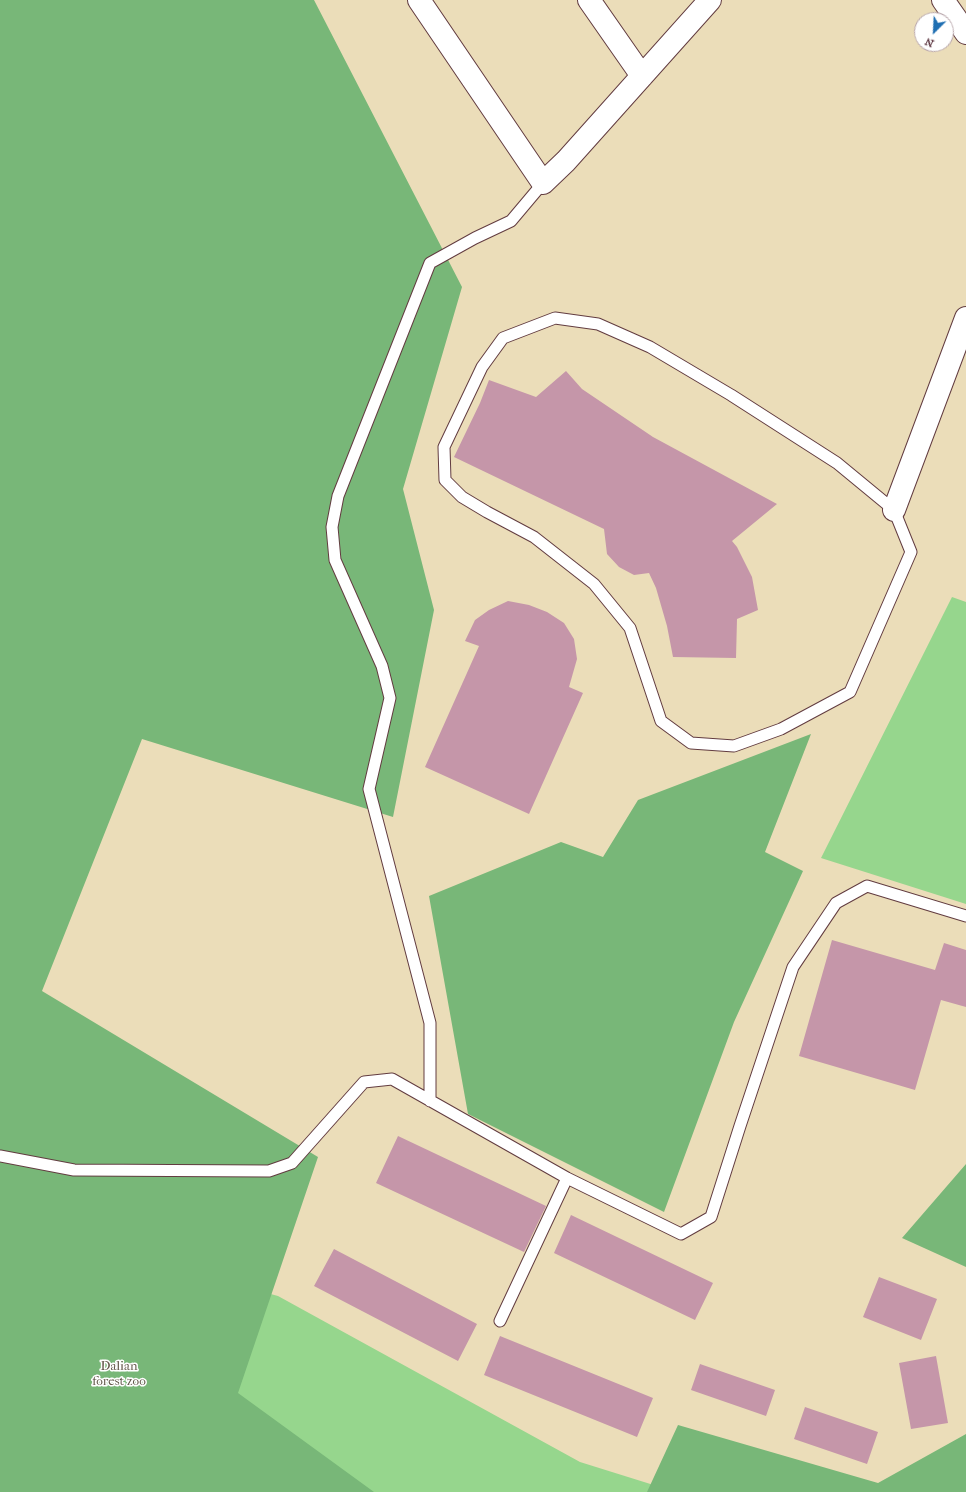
<!DOCTYPE html>
<style>
body{margin:0}
#map{position:relative;width:966px;height:1492px;overflow:hidden;background:#ebddb9;font-family:"IM FELL French Canon",serif}
canvas{display:block}
.north{position:absolute;left:914px;top:12px;width:40px;height:40px;box-sizing:border-box;background:#fff;border:1px solid #b7a5aa;border-radius:50%;rotate:204deg;font-size:11px;font-weight:700;line-height:16px;text-align:center;color:#4a1f2b}
.north::after{content:'';display:block;margin:auto;width:14px;height:18px;background:#1f6fb2;clip-path:polygon(50% 0,100% 100%,50% 72%,0 100%)}
</style>
<div id="map">
<canvas width="966" height="1492"></canvas>
<div class="north">N</div>
</div>
<script>
const g = document.querySelector('canvas').getContext('2d');
g.lineJoin = 'round';
function paint(path, color) {
  g.fillStyle = color;
  g.fill(path, 'evenodd');
}
function stroke(path, color, width, dash) {
  g.strokeStyle = color;
  g.lineWidth = width;
  g.lineCap = dash ? 'butt' : 'round';
  g.setLineDash(dash || []);
  g.stroke(path);
}
function label(font, color, halo, rows, align = 'center') {
  g.font = font + ' "IM FELL French Canon",serif';
  g.lineWidth = 3;
  g.setLineDash([]);
  g.textBaseline = 'middle';
  g.strokeStyle = halo;
  g.fillStyle = color;
  for (const [text, x, y, turn = 0] of rows) {
    g.save();
    g.translate(x, y);
    g.rotate((+turn || 0) * Math.PI / 180);
    g.textAlign = isNaN(turn) ? turn : align;
    if (halo) g.strokeText(text, 0, 0);
    g.fillText(text, 0, 0);
    g.restore();
  }
}
const green = new Path2D(`
 M 952,597 L 966,602 L 966,904 L 821,858 Z
 M 0,1221 L 278,1296 L 580,1462 L 676,1492 L 0,1492 Z`);
const forest = new Path2D(`
 M 0,0 L 314,0 L 462,287 L 403,489 L 434,610 L 393,817 L 142,739 L 42,991 L 318,1157 L 238,1393 L 374,1492 L 0,1492 Z
 M 811,734 L 765,852 L 803,871 L 734,1022 L 664,1212 L 468,1114 L 429,896 L 561,842 L 603,857 L 638,800 Z
 M 966,1164 L 966,1267 L 902,1238 Z
 M 678,1425 L 878,1483 L 966,1434 L 966,1492 L 647,1492 Z`);
const building = new Path2D(`
 M 566,371 L 582,389 L 653,437 L 777,504 L 732,541 L 737,547 L 752,577 L 758,610 L 737,619 L 736,658 L 673,657 L 667,626 L 656,588 L 649,573 L 634,575 L 619,567 L 607,554 L 604,529 L 454,457 L 480,403 L 489,380 L 536,397 Z
 M 508,601 L 529,605 L 547,612 L 564,623 L 574,639 L 577,659 L 569,687 L 583,693 L 529,814 L 425,767 L 479,646 L 465,641 L 475,620 L 489,610 Z
 M 832,940 L 935,970 L 944,943 L 966,950 L 966,1007 L 941,1000 L 915,1090 L 799,1056 Z
 M 398,1136 L 546,1206 L 524,1252 L 376,1183 Z
 M 571,1215 L 713,1283 L 695,1320 L 554,1253 Z
 M 334,1249 L 477,1324 L 458,1361 L 314,1286 Z
 M 879,1277 L 937,1299 L 921,1340 L 863,1317 Z
 M 500,1336 L 653,1398 L 637,1437 L 484,1375 Z
 M 936,1356 L 948,1423 L 911,1429 L 899,1363 Z
 M 700,1364 L 775,1390 L 766,1416 L 691,1390 Z
 M 805,1407 L 878,1432 L 867,1464 L 794,1439 Z`);
const lane = new Path2D(`
 M 555,318 L 598,324 L 650,347 L 731,395 L 837,463 L 894,510 L 911,552 L 850,692 L 781,729 L 734,746 L 691,743 L 661,721 L 630,628 L 594,584 L 534,537 L 487,512 L 462,497 L 445,480 L 444,447 L 482,367 L 503,338 Z
 M 430,1101 L 430,1023 L 369,789 L 390,698 L 382,666 L 335,560 L 332,527 L 338,496 L 430,263 L 475,238 L 511,221 L 543,183
 M 0,1156 L 74,1170 L 269,1171 L 292,1163 L 364,1082 L 392,1079 L 567,1178 L 681,1234 L 711,1217 L 740,1126 L 793,967 L 836,903 L 867,886 L 966,916
 M 500,1321 L 567,1178`);
const street = new Path2D(`
 M 419,0 L 543,183 L 566,161 L 710,0
 M 589,0 L 642,76
 M 943,0 L 966,33
 M 894,510 L 966,318`);
const parkNames = [
 ["Dalian",119,1367],
 ["forest zoo",119,1382]
];
paint(green, '#96d68d');
paint(forest, '#78b778');
paint(building, '#c596a9');
stroke(lane, '#623c40', 13);
stroke(street, '#623c40', 24);
stroke(lane, '#fff', 11);
stroke(street, '#fff', 22);
label('13px', '#615648', '#fff', parkNames);
</script>
